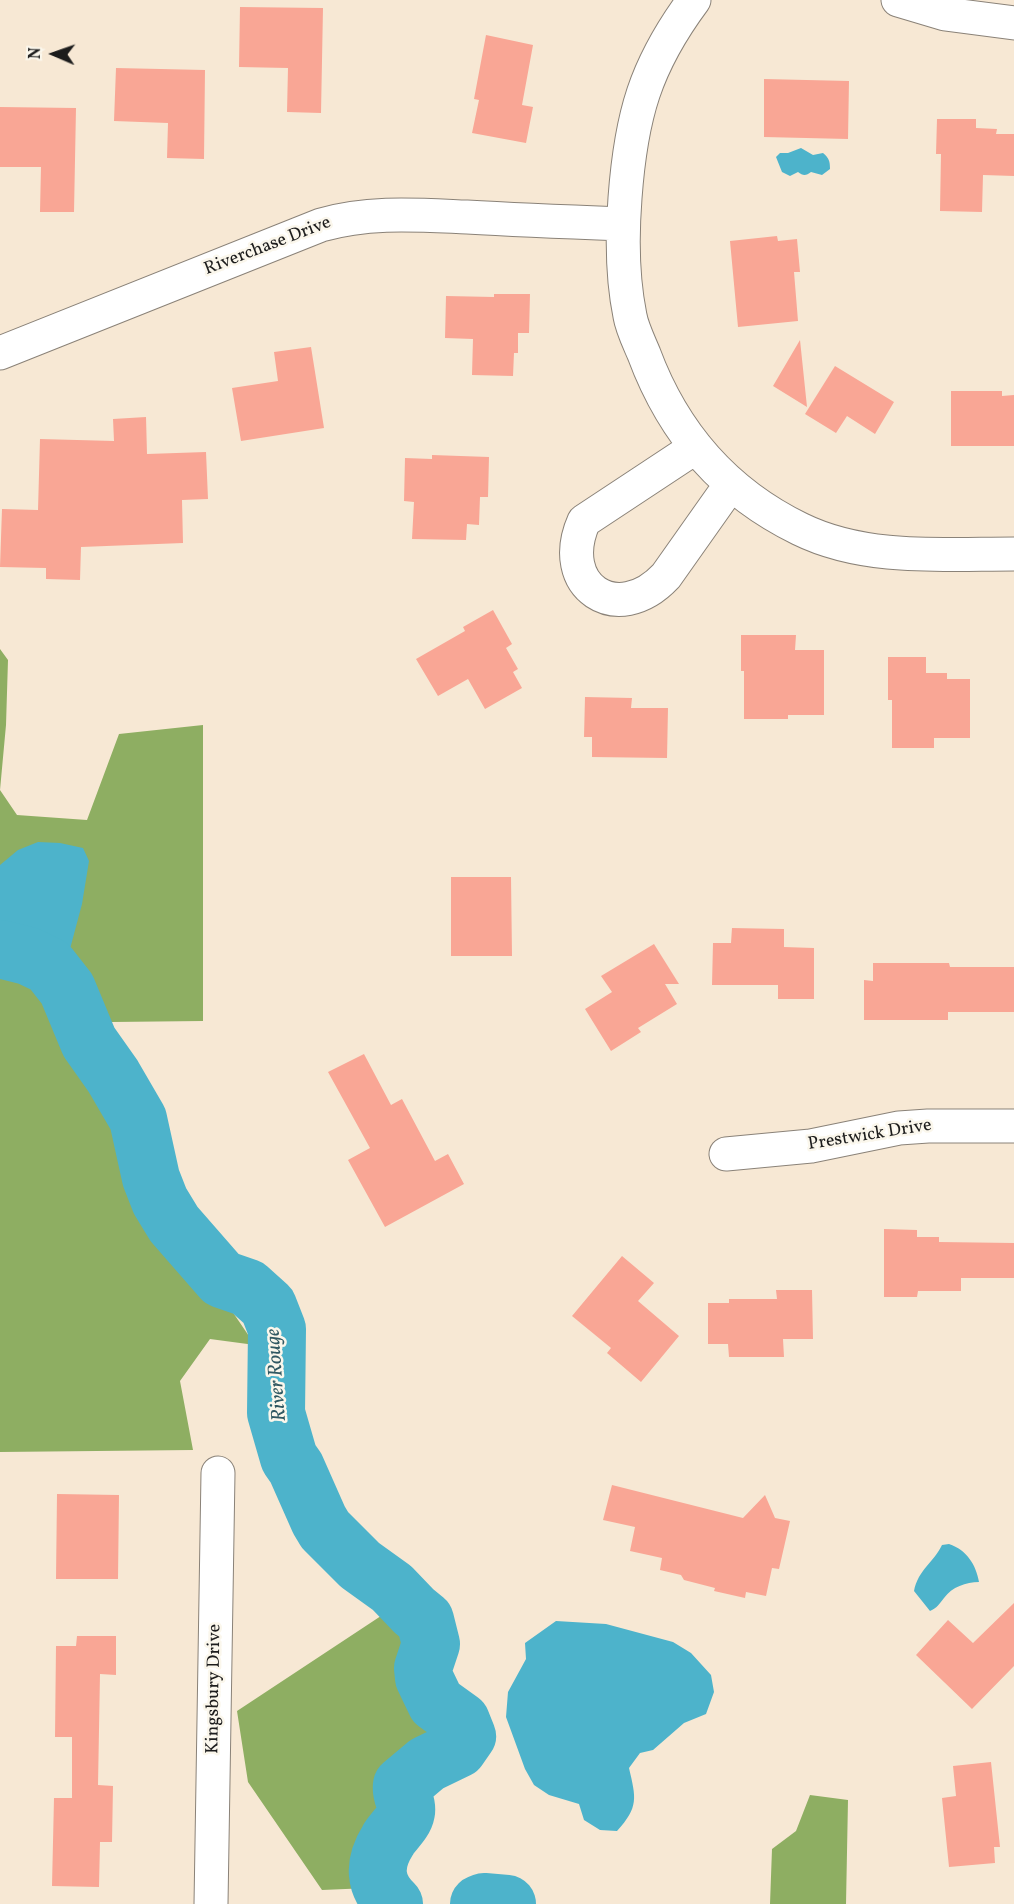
<!DOCTYPE html>
<style>
body{margin:0}
#map{position:relative;width:1014px;height:1904px;overflow:hidden;background:#f7e8d4;font-family:Vollkorn,serif}
canvas{display:block}
.north{position:absolute;left:24px;top:24px;width:60px;height:60px;-webkit-text-stroke:4px #fbf7ec;paint-order:stroke;rotate:272deg;font-size:16px;font-weight:700;line-height:24px;text-align:center;color:#1c1c1c}
.north::after{content:'';display:block;margin:auto;width:21px;height:27px;background:#1c1c1c;clip-path:polygon(50% 0,100% 100%,50% 72%,0 100%)}
</style>
<div id="map">
<canvas width="1014" height="1904"></canvas>
<div class="north">N</div>
</div>
<script>
const g = document.querySelector('canvas').getContext('2d');
g.lineJoin = 'round';
function paint(path, color) {
  g.fillStyle = color;
  g.fill(path, 'evenodd');
}
function stroke(path, color, width, dash) {
  g.strokeStyle = color;
  g.lineWidth = width;
  g.lineCap = dash ? 'butt' : 'round';
  g.setLineDash(dash || []);
  g.stroke(path);
}
function label(font, color, halo, rows, align = 'center') {
  g.font = font + ' Vollkorn,serif';
  g.lineWidth = 5;
  g.setLineDash([]);
  g.textBaseline = 'middle';
  g.strokeStyle = halo;
  g.fillStyle = color;
  for (const [text, x, y, turn = 0] of rows) {
    g.save();
    g.translate(x, y);
    g.rotate((+turn || 0) * Math.PI / 180);
    g.textAlign = isNaN(turn) ? turn : align;
    if (halo) g.strokeText(text, 0, 0);
    g.fillText(text, 0, 0);
    g.restore();
  }
}
const forest = new Path2D(`
 M 0,649 L 8,660 L 6,725 L 0,790 L 17,815 L 87,820 L 119,734 L 203,725 L 203,1021 L 112,1022 L 99,1078 L 129,1133 L 136,1193 L 159,1246 L 215,1286 L 255,1345 L 210,1339 L 180,1381 L 193,1450 L 0,1452 Z
 M 390,1610 L 402,1627 L 405,1659 L 416,1706 L 433,1735 L 428,1748 L 396,1765 L 392,1799 L 383,1826 L 369,1888 L 322,1890 L 248,1782 L 237,1711 Z
 M 810,1795 L 848,1800 L 846,1904 L 770,1904 L 772,1849 L 796,1831 Z`);
const water = new Path2D(`
 M 801,148 L 813,155 L 823,153 C 829,158 830,161 830,169 L 822,175 L 811,172 C 806,176 803,176 798,172 L 790,176 L 782,172 L 776,157 L 780,153 L 788,153 Z
 M 38,842 L 60,843 L 83,848 L 89,861 L 82,904 L 70,949 L 71,962 L 49,988 L 32,978 L 0,975 L 0,865 L 18,850 Z
 M 949,1544 C 967,1550 976,1565 979,1582 C 966,1582 952,1587 944,1598 C 939,1604 937,1608 930,1611 L 914,1591 C 918,1570 934,1562 942,1545 Z
 M 556,1621 L 606,1624 L 673,1642 L 691,1653 L 711,1675 L 714,1692 L 706,1714 L 684,1723 L 653,1750 L 640,1753 L 629,1768 C 636,1798 639,1807 617,1831 L 600,1830 L 584,1820 L 579,1804 L 549,1795 L 534,1785 L 525,1769 L 506,1717 L 508,1692 L 526,1659 L 525,1643 Z`);
const river = new Path2D(`
 M 0,949 L 28,956 L 49,966 L 67,989 L 89,1042 L 113,1076 L 138,1119 L 151,1178 L 160,1201 L 174,1224 L 222,1279 L 248,1288 L 268,1306 L 277,1329 L 276,1413 L 289,1458 L 296,1468 L 319,1520 L 325,1530 L 360,1565 L 392,1588 L 414,1611 L 425,1620 L 431,1644 L 423,1668 L 424,1678 L 436,1703 L 461,1721 L 467,1736 L 458,1749 L 427,1764 L 402,1785 C 400,1796 408,1802 406,1812 C 404,1823 393,1831 388,1840 C 373,1864 374,1885 394,1904
 M 479,1904 L 484,1902 L 507,1904`);
const building = new Path2D(`
 M 240,7 L 323,8 L 321,113 L 287,112 L 288,68 L 239,67 Z
 M 486,35 L 533,45 L 522,105 L 533,107 L 526,143 L 472,133 L 479,100 L 474,99 Z
 M 116,68 L 205,70 L 204,159 L 167,158 L 168,123 L 114,121 Z
 M 764,79 L 849,81 L 848,139 L 764,137 Z
 M 0,107 L 76,108 L 74,212 L 40,212 L 41,167 L 0,167 Z
 M 937,119 L 976,119 L 976,128 L 997,129 L 996,134 L 1014,134 L 1014,176 L 983,175 L 982,212 L 940,211 L 941,154 L 936,154 Z
 M 777,236 L 778,241 L 797,239 L 800,272 L 794,272 L 798,321 L 738,327 L 730,241 Z
 M 494,294 L 530,294 L 529,333 L 518,333 L 518,353 L 514,353 L 513,376 L 472,375 L 473,339 L 445,338 L 446,296 L 494,297 Z
 M 800,340 L 807,407 L 773,386 Z
 M 311,347 L 324,428 L 241,441 L 232,388 L 278,381 L 274,352 Z
 M 835,366 L 894,402 L 875,434 L 847,416 L 836,433 L 805,414 Z
 M 951,391 L 1002,391 L 1002,396 L 1014,395 L 1014,446 L 951,446 Z
 M 146,417 L 147,454 L 206,452 L 208,499 L 182,500 L 183,543 L 81,547 L 80,580 L 46,579 L 46,568 L 0,567 L 2,509 L 38,510 L 40,439 L 114,441 L 113,419 Z
 M 432,455 L 489,457 L 488,497 L 480,497 L 479,525 L 467,524 L 466,540 L 412,539 L 414,502 L 404,501 L 405,458 L 432,459 Z
 M 493,610 L 512,644 L 506,648 L 518,669 L 513,672 L 522,688 L 485,709 L 468,679 L 438,696 L 416,659 L 465,631 L 463,627 Z
 M 741,635 L 796,635 L 795,650 L 824,650 L 824,715 L 788,715 L 788,719 L 744,719 L 744,671 L 741,671 Z
 M 888,657 L 926,657 L 926,673 L 947,673 L 947,679 L 970,679 L 970,738 L 934,738 L 934,748 L 892,748 L 892,700 L 888,700 Z
 M 585,697 L 632,698 L 631,708 L 668,708 L 667,758 L 592,757 L 592,737 L 584,737 Z
 M 451,877 L 511,877 L 512,956 L 451,956 Z
 M 732,928 L 784,929 L 784,947 L 814,948 L 814,999 L 778,999 L 778,985 L 712,985 L 713,943 L 731,943 Z
 M 654,944 L 679,984 L 665,984 L 677,1004 L 638,1028 L 641,1032 L 611,1051 L 585,1009 L 612,992 L 601,976 Z
 M 873,963 L 949,963 L 950,967 L 1014,967 L 1014,1012 L 948,1012 L 948,1020 L 864,1020 L 864,980 L 873,981 Z
 M 364,1054 L 391,1105 L 402,1099 L 435,1161 L 448,1154 L 464,1184 L 385,1227 L 348,1160 L 370,1148 L 328,1072 Z
 M 884,1229 L 917,1230 L 917,1237 L 939,1237 L 939,1242 L 1014,1243 L 1014,1278 L 961,1278 L 961,1291 L 918,1291 L 917,1297 L 884,1297 Z
 M 622,1256 L 654,1283 L 638,1301 L 679,1336 L 641,1382 L 607,1353 L 611,1348 L 572,1316 Z
 M 776,1290 L 812,1290 L 813,1339 L 783,1339 L 784,1357 L 729,1357 L 728,1344 L 708,1344 L 708,1303 L 729,1303 L 729,1299 L 777,1299 Z
 M 612,1485 L 743,1518 L 765,1495 L 775,1518 L 790,1521 L 779,1569 L 772,1568 L 766,1596 L 746,1592 L 745,1598 L 714,1591 L 715,1588 L 684,1580 L 681,1575 L 660,1570 L 662,1558 L 630,1551 L 635,1527 L 603,1520 Z
 M 57,1494 L 119,1495 L 118,1579 L 56,1579 Z
 M 1014,1603 L 1014,1666 L 972,1709 L 916,1655 L 948,1620 L 973,1643 Z
 M 77,1636 L 116,1636 L 116,1675 L 100,1674 L 98,1785 L 113,1786 L 112,1842 L 100,1842 L 99,1887 L 52,1886 L 54,1798 L 72,1798 L 72,1737 L 55,1737 L 56,1646 L 76,1646 Z
 M 991,1762 L 1000,1847 L 994,1847 L 995,1863 L 949,1867 L 942,1798 L 956,1796 L 953,1766 Z`);
const street = new Path2D(`
 M 694,0 C 645,66 631,116 625,198 C 622,237 622,277 630,316 C 632,328 639,342 644,354 C 673,432 724,492 800,529 C 865,561 943,554 1014,554
 M 898,0 L 945,14 L 1014,23
 M 0,353 L 321,225 C 369,211 418,215 467,217 C 519,220 571,222 623,224
 M 696,447 L 584,521 C 555,586 617,628 666,576 L 731,484
 M 726,1154 L 811,1146 L 899,1128 L 928,1126 L 1014,1126
 M 211,1904 L 218,1473`);
const streetNames = [
 ["Riverchase Drive",268,247,-21],
 ["Prestwick Drive",870,1136,-9],
 ["Kingsbury Drive",215,1689,-89]
];
const waterNames = [
 ["River Rouge",278,1375,-94]
];
paint(forest, '#8eae62');
paint(water, '#4db3cb');
stroke(river, '#4db3cb', 58);
paint(building, '#f9a695');
stroke(street, '#8a8278', 35);
stroke(street, '#fff', 33);
label('18px', '#1c1c1c', '#fbf7ec', streetNames);
label('italic 20px', '#305862', '#fbf7ec', waterNames);
</script>
